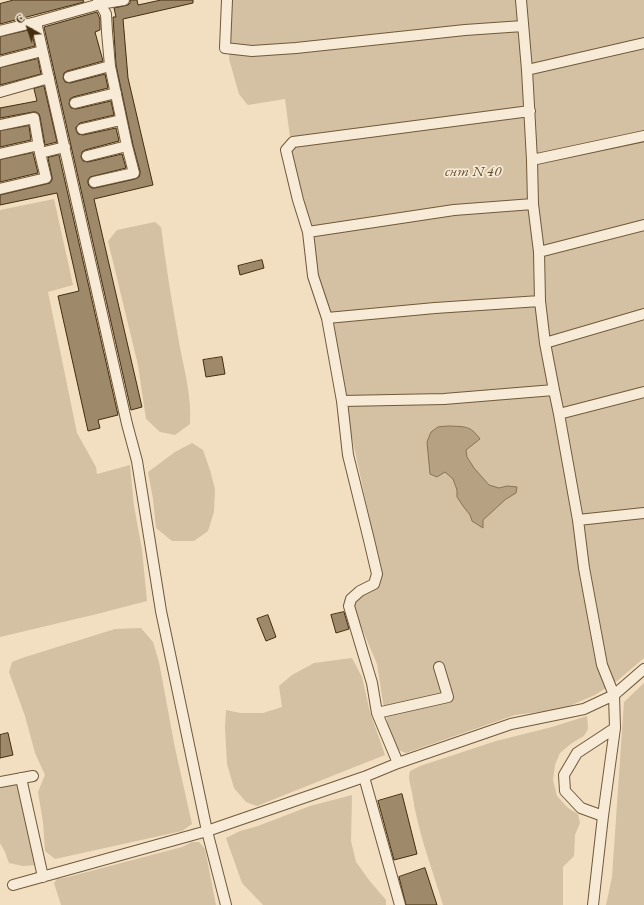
<!DOCTYPE html>
<meta charset="utf-8">
<style>
body{margin:0}
#map{position:relative;width:644px;height:905px;overflow:hidden;background:#f2dec1;font-family:"EB Garamond",serif}
canvas{display:block}
.north{position:absolute;left:8px;top:8px;width:40px;height:40px;-webkit-text-stroke:3px #f7ead7;paint-order:stroke;rotate:320deg;font-size:11px;font-weight:700;line-height:16px;text-align:center;color:#432d0c}
.north::after{content:'';display:block;margin:auto;width:14px;height:18px;background:#432d0c;clip-path:polygon(50% 0,100% 100%,50% 72%,0 100%)}
</style>
<div id="map">
<canvas width="644" height="905"></canvas>
<div class="north">С</div>
</div>
<script>
const g = document.querySelector('canvas').getContext('2d');
g.lineJoin = 'round';
function paint(path, color) {
  g.fillStyle = color;
  g.fill(path, 'evenodd');
}
function stroke(path, color, width, dash) {
  g.strokeStyle = color;
  g.lineWidth = width;
  g.lineCap = dash ? 'butt' : 'round';
  g.setLineDash(dash || []);
  g.stroke(path);
}
function label(font, color, halo, rows, align = 'center') {
  g.font = font + ' "EB Garamond",serif';
  g.lineWidth = 3.5;
  g.setLineDash([]);
  g.textBaseline = 'middle';
  g.strokeStyle = halo;
  g.fillStyle = color;
  for (const [text, x, y, turn = 0] of rows) {
    g.save();
    g.translate(x, y);
    g.rotate((+turn || 0) * Math.PI / 180);
    g.textAlign = isNaN(turn) ? turn : align;
    if (halo) g.strokeText(text, 0, 0);
    g.fillText(text, 0, 0);
    g.restore();
  }
}
const green = new Path2D(`
 M 231,0 L 644,0 L 644,658 L 617,681 L 595,695 L 562,709 L 515,715 L 406,753 L 398,750 L 392,742 L 383,702 L 377,664 L 355,612 L 354,603 L 359,597 L 378,587 L 381,582 L 381,571 L 317,277 L 309,218 L 293,160 L 285,99 L 248,105 L 246,103 L 239,94 L 229,59 Z
 M 54,199 L 73,285 L 48,292 L 77,433 L 96,467 L 97,474 L 130,465 L 134,506 L 142,550 L 147,601 L 97,614 L 0,637 L 0,210 Z
 M 155,222 L 161,227 C 166,266 172,304 179,342 C 184,369 192,397 190,424 L 175,435 L 160,432 L 146,419 L 138,365 L 108,241 L 117,230 Z
 M 192,443 L 203,450 L 210,470 L 215,489 L 214,512 L 208,531 L 194,541 L 172,541 L 156,528 L 153,499 L 148,472 L 175,452 Z
 M 141,628 L 153,642 L 159,662 L 175,748 L 192,824 L 182,831 L 55,859 L 45,851 L 43,822 L 38,792 L 45,775 L 35,753 L 25,716 L 9,672 L 12,662 L 22,658 L 115,629 Z
 M 352,658 L 362,677 L 370,712 L 385,755 L 347,770 L 257,806 L 246,802 L 234,788 L 227,764 L 225,727 L 226,710 L 240,713 L 263,713 L 282,707 L 279,686 L 292,675 L 314,663 Z
 M 644,683 L 644,905 L 606,905 L 612,877 L 624,702 Z
 M 587,716 L 588,729 L 584,736 L 572,743 L 560,753 L 555,765 L 553,780 L 557,796 L 568,808 L 578,814 L 580,823 L 575,835 L 574,856 L 563,867 L 563,905 L 443,905 C 432,868 417,830 412,792 C 410,783 408,779 410,771 L 420,766 L 496,741 L 552,727 Z
 M 15,783 L 20,787 L 38,865 L 23,866 L 9,863 L 5,852 L 0,843 L 0,787 Z
 M 352,795 L 351,841 L 356,862 L 369,880 L 386,900 L 386,905 L 263,905 L 242,883 L 226,838 L 240,831 L 258,826 L 310,806 Z
 M 192,842 L 199,842 L 205,849 L 216,905 L 61,905 L 54,883 L 57,879 L 68,877 L 182,847 Z`);
const water = new Path2D(`
 M 449,426 C 465,427 470,425 480,439 L 466,450 L 467,457 L 474,468 L 489,485 L 499,488 L 507,486 L 517,487 L 516,493 L 506,499 L 483,520 L 483,528 L 472,521 L 470,515 L 463,506 L 457,497 L 457,490 L 453,479 L 445,472 L 437,477 L 430,474 L 427,442 L 431,432 L 438,427 Z`);
const building = new Path2D(`
 M 14,0 L 83,0 L 84,2 L 0,24 L 0,4 Z
 M 130,0 L 137,0 L 138,5 L 161,0 L 193,0 L 193,3 L 123,19 L 128,78 L 153,185 L 94,199 L 142,407 L 131,410 L 44,27 L 97,12 L 100,19 L 100,30 L 95,32 L 103,61 L 67,71 L 64,73 L 63,78 L 65,82 L 70,83 L 105,74 L 108,88 L 73,97 L 70,99 L 69,104 L 71,108 L 76,109 L 111,101 L 114,115 L 80,123 L 76,127 L 76,130 L 78,134 L 83,135 L 116,128 L 119,141 L 85,150 L 82,152 L 81,157 L 83,161 L 88,162 L 122,154 L 126,168 L 90,177 L 88,180 L 88,183 L 89,186 L 92,188 L 95,188 L 135,179 L 139,177 L 140,174 L 140,171 L 133,145 L 116,65 L 113,17 L 116,17 L 114,8 L 128,5 L 130,3 Z
 M 31,30 L 35,46 L 0,55 L 0,37 Z
 M 38,59 L 41,74 L 0,85 L 0,68 Z
 M 44,86 L 57,142 L 45,145 L 40,117 L 39,114 L 36,112 L 33,112 L 0,118 L 0,108 L 37,101 L 34,89 Z
 M 29,126 L 31,140 L 0,147 L 0,131 Z
 M 33,153 L 38,173 L 0,182 L 0,160 Z
 M 59,155 L 118,415 L 98,420 L 100,428 L 88,431 L 58,296 L 79,291 L 57,193 L 0,205 L 0,195 L 50,183 L 52,180 L 52,177 L 48,158 Z
 M 262,260 L 264,268 L 240,275 L 238,266 Z
 M 222,357 L 225,374 L 206,377 L 203,360 Z
 M 344,612 L 349,629 L 336,633 L 331,615 Z
 M 268,615 L 276,637 L 266,641 L 257,619 Z
 M 8,733 L 13,755 L 0,758 L 0,735 Z
 M 402,794 L 417,854 L 394,860 L 378,801 Z
 M 425,868 L 437,905 L 406,905 L 399,877 Z`);
const minor = new Path2D(`
 M 227,0 L 225,48 L 252,51 L 296,48 L 465,30 L 523,26
 M 521,0 L 527,70 L 532,160 L 533,204 L 539,252 L 540,301 L 545,343 L 554,390 L 559,414 L 578,520 L 584,568 L 602,665 L 614,695 L 615,728 L 603,816 L 593,905
 M 36,22 L 100,4 L 124,0
 M 0,31 L 36,22 L 127,424 L 137,461 L 161,611 L 207,831 L 226,905
 M 0,62 L 42,51
 M 527,70 L 644,43
 M 69,77 L 110,66
 M 0,92 L 49,78
 M 75,103 L 116,93
 M 0,125 L 34,118 L 40,153 L 65,147
 M 82,129 L 121,120
 M 0,154 L 39,145
 M 87,156 L 127,146
 M 532,160 L 644,136
 M 94,182 L 134,173 L 127,146 L 110,66 L 107,32 L 106,14 L 98,0
 M 0,189 L 46,178 L 40,153
 M 308,232 L 454,210 L 533,204
 M 539,252 L 644,225
 M 327,318 L 435,308 L 540,301
 M 545,343 L 644,314
 M 342,401 L 444,399 L 554,390
 M 559,414 L 644,392
 M 578,520 L 644,513
 M 377,713 L 448,697 L 439,667
 M 398,763 L 377,713 L 372,683 L 349,606 L 351,599 L 360,591 L 374,584 L 377,574 L 369,540 L 348,455 L 342,401 L 327,318 L 313,276 L 308,232 L 298,200 L 286,150 L 293,142 L 530,111
 M 364,777 L 400,905
 M 21,778 L 43,877
 M 0,782 L 33,776
 M 603,816 L 581,808 L 565,791 L 564,775 L 577,753 L 615,728
 M 13,885 L 207,831 L 364,777 L 398,763 L 511,724 L 584,709 L 614,695 L 644,669`);
const parkNames = [
 ["снт N 40",473,172]
];
paint(green, '#d4c0a2');
paint(water, '#b6a283');
stroke(water, '#887353', 1);
paint(building, '#9e896a');
stroke(building, '#432d0c', 1);
stroke(minor, '#6f5939', 12);
stroke(minor, '#f7ead7', 10);
label('italic 15px', '#604a2a', '#f7ead7', parkNames);
</script>
